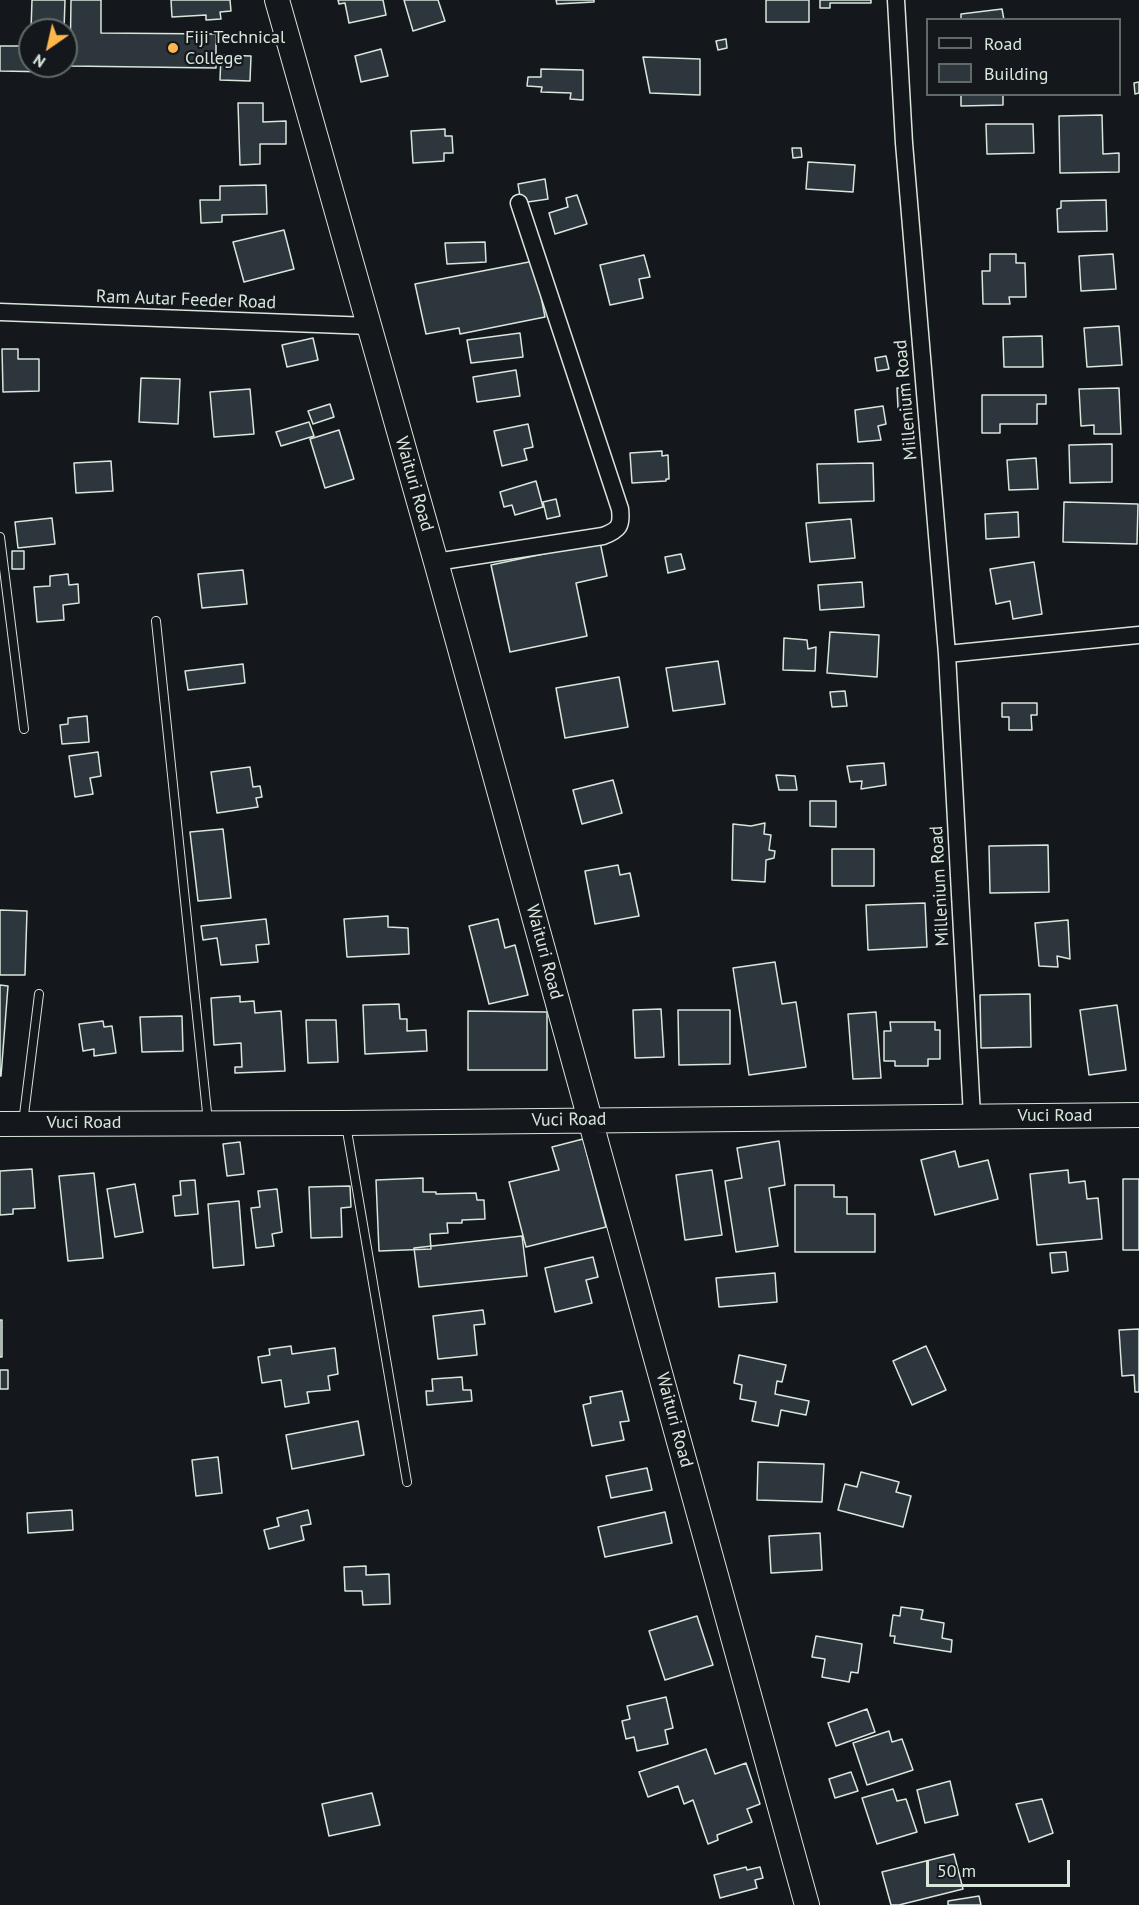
<!DOCTYPE html>
<style>
body{margin:0}
#map{position:relative;width:1139px;height:1905px;overflow:hidden;background:#14181c;font-family:"PT Sans",sans-serif}
canvas{display:block}
.legend{position:absolute;left:926px;top:18px;width:195px;height:78px;box-sizing:border-box;background:#14181c;border:2px solid #626a69;margin:0;padding:8px 10px;list-style:none;font-size:18px;color:#d8e6dc}
.legend li{display:flex;align-items:center;gap:12px;height:30px}
.legend b{width:30px;border:2px solid #626a69}
.north{position:absolute;left:18px;top:18px;width:60px;height:60px;box-sizing:border-box;background:#14181c;border:2px solid #626a69;border-radius:50%;rotate:214deg;font-size:16px;font-weight:700;line-height:24px;text-align:center;color:#d8e6dc}
.north::after{content:'';display:block;margin:auto;width:21px;height:27px;background:#ffb74d;clip-path:polygon(50% 0,100% 100%,50% 72%,0 100%)}
.scale{position:absolute;left:926px;top:1860px;width:144px;height:27px;box-sizing:border-box;border:3px solid #d8e6dc;border-top:0;padding-left:8px;font-size:18px;line-height:21px;white-space:nowrap;color:#d8e6dc;-webkit-text-stroke:4px #14181c;paint-order:stroke}
</style>
<div id="map">
<canvas width="1139" height="1905"></canvas>
<ul class="legend">
<li><b style="height:8px;background:#14181c"></b>Road</li>
<li><b style="height:16px;background:#2c363c"></b>Building</li>
</ul>
<div class="north">N</div>
<div class="scale">50 m</div>
</div>
<script>
const g = document.querySelector('canvas').getContext('2d');
g.lineJoin = 'round';
function paint(path, color) {
  g.fillStyle = color;
  g.fill(path, 'evenodd');
}
function stroke(path, color, width, dash) {
  g.strokeStyle = color;
  g.lineWidth = width;
  g.lineCap = dash ? 'butt' : 'round';
  g.setLineDash(dash || []);
  g.stroke(path);
}
function label(font, color, halo, rows, align = 'center') {
  g.font = font + ' "PT Sans",sans-serif';
  g.lineWidth = 4.5;
  g.setLineDash([]);
  g.textBaseline = 'middle';
  g.strokeStyle = halo;
  g.fillStyle = color;
  for (const [text, x, y, turn = 0] of rows) {
    g.save();
    g.translate(x, y);
    g.rotate((+turn || 0) * Math.PI / 180);
    g.textAlign = isNaN(turn) ? turn : align;
    if (halo) g.strokeText(text, 0, 0);
    g.fillText(text, 0, 0);
    g.restore();
  }
}
const building = new Path2D(`
 M 32,0 L 65,0 L 64,30 L 31,30 Z
 M 71,0 L 101,0 L 101,33 L 216,34 L 216,68 L 70,66 Z
 M 171,0 L 230,0 L 231,11 L 220,12 L 221,19 L 206,20 L 206,15 L 172,17 Z
 M 338,0 L 383,0 L 386,15 L 349,23 L 345,3 L 339,4 Z
 M 404,0 L 438,0 L 445,21 L 413,31 Z
 M 556,0 L 594,0 L 594,2 L 557,4 Z
 M 766,0 L 809,0 L 809,22 L 766,22 Z
 M 820,0 L 871,0 L 871,3 L 830,3 L 830,8 L 820,8 Z
 M 1002,9 L 1004,20 L 961,20 L 961,14 Z
 M 726,39 L 727,48 L 718,50 L 716,41 Z
 M 0,46 L 30,46 L 30,66 L 52,66 L 52,72 L 0,71 Z
 M 381,49 L 388,76 L 361,82 L 355,56 Z
 M 221,55 L 251,56 L 250,81 L 220,80 Z
 M 643,57 L 700,59 L 700,95 L 650,93 Z
 M 541,69 L 583,70 L 583,100 L 570,99 L 571,93 L 541,92 L 542,87 L 527,86 L 528,77 L 541,77 Z
 M 1139,82 L 1139,93 L 1135,94 L 1134,83 Z
 M 961,94 L 1003,94 L 1003,105 L 961,106 Z
 M 238,103 L 263,103 L 263,122 L 286,121 L 286,144 L 260,144 L 260,164 L 240,165 Z
 M 1102,115 L 1103,154 L 1119,153 L 1119,172 L 1060,173 L 1059,116 Z
 M 986,124 L 1033,124 L 1034,153 L 987,154 Z
 M 445,129 L 445,136 L 452,136 L 453,153 L 444,153 L 444,161 L 413,163 L 411,131 Z
 M 792,148 L 801,148 L 802,157 L 793,158 Z
 M 808,162 L 855,165 L 853,192 L 806,189 Z
 M 545,179 L 548,199 L 521,203 L 518,184 Z
 M 266,185 L 267,214 L 222,215 L 222,222 L 201,223 L 200,200 L 220,200 L 220,186 Z
 M 577,195 L 587,224 L 555,234 L 549,213 L 568,207 L 566,198 Z
 M 1106,200 L 1107,231 L 1058,232 L 1057,209 L 1061,208 L 1061,201 Z
 M 284,230 L 294,269 L 244,282 L 233,242 Z
 M 485,242 L 486,262 L 447,264 L 445,243 Z
 M 990,254 L 1016,254 L 1016,263 L 1025,263 L 1026,297 L 1009,297 L 1010,304 L 983,304 L 982,271 L 990,271 Z
 M 1113,254 L 1116,289 L 1081,291 L 1079,256 Z
 M 644,255 L 650,277 L 639,279 L 643,298 L 610,305 L 600,265 Z
 M 534,261 L 545,317 L 460,334 L 459,328 L 426,334 L 415,284 Z
 M 1119,326 L 1122,365 L 1087,367 L 1084,328 Z
 M 520,333 L 523,357 L 471,363 L 467,340 Z
 M 1042,336 L 1043,367 L 1004,367 L 1003,337 Z
 M 313,338 L 318,360 L 287,367 L 282,345 Z
 M 2,349 L 18,349 L 18,359 L 39,359 L 39,391 L 3,392 Z
 M 886,356 L 889,369 L 877,371 L 875,358 Z
 M 516,370 L 520,396 L 477,402 L 473,377 Z
 M 141,378 L 180,379 L 178,424 L 139,422 Z
 M 897,388 L 909,388 L 910,408 L 898,408 Z
 M 1119,388 L 1121,434 L 1094,434 L 1094,425 L 1081,426 L 1079,389 Z
 M 250,389 L 254,434 L 214,437 L 210,392 Z
 M 982,395 L 1046,395 L 1046,404 L 1037,404 L 1037,424 L 1000,424 L 1000,433 L 982,433 Z
 M 330,404 L 334,417 L 313,424 L 308,411 Z
 M 883,406 L 886,424 L 878,426 L 881,440 L 858,442 L 855,410 Z
 M 309,422 L 314,436 L 281,446 L 276,432 Z
 M 528,424 L 533,447 L 524,449 L 527,460 L 502,466 L 494,431 Z
 M 339,430 L 354,479 L 325,488 L 310,439 Z
 M 1112,444 L 1112,482 L 1070,483 L 1069,445 Z
 M 662,451 L 662,456 L 668,455 L 669,479 L 666,479 L 666,481 L 632,483 L 630,453 Z
 M 1036,458 L 1038,489 L 1009,490 L 1007,460 Z
 M 111,461 L 113,491 L 76,493 L 74,463 Z
 M 873,463 L 874,501 L 819,503 L 817,464 Z
 M 536,481 L 543,507 L 515,515 L 512,505 L 504,507 L 500,492 Z
 M 556,499 L 560,516 L 547,519 L 543,502 Z
 M 1064,502 L 1138,504 L 1137,544 L 1063,542 Z
 M 1018,512 L 1019,537 L 986,539 L 985,514 Z
 M 52,518 L 55,544 L 18,548 L 15,522 Z
 M 851,519 L 855,558 L 810,562 L 806,523 Z
 M 600,542 L 607,576 L 576,583 L 587,636 L 510,652 L 491,565 Z
 M 12,551 L 24,551 L 24,569 L 12,569 Z
 M 681,554 L 685,569 L 668,573 L 665,557 Z
 M 1034,562 L 1042,614 L 1013,619 L 1010,601 L 996,604 L 990,569 Z
 M 243,570 L 247,604 L 202,608 L 198,574 Z
 M 68,574 L 69,585 L 78,584 L 79,603 L 63,605 L 64,620 L 37,622 L 34,587 L 50,586 L 50,576 Z
 M 862,582 L 864,607 L 820,610 L 818,585 Z
 M 830,632 L 879,635 L 877,677 L 827,673 Z
 M 784,638 L 807,640 L 808,649 L 816,647 L 815,671 L 783,670 Z
 M 718,661 L 725,704 L 673,711 L 666,668 Z
 M 243,664 L 245,683 L 188,690 L 185,671 Z
 M 619,677 L 628,727 L 565,738 L 556,688 Z
 M 845,691 L 847,706 L 832,707 L 830,692 Z
 M 1002,703 L 1037,703 L 1037,715 L 1031,715 L 1032,730 L 1009,730 L 1009,717 L 1002,717 Z
 M 87,716 L 89,742 L 62,744 L 60,725 L 68,724 L 68,718 Z
 M 98,752 L 101,776 L 90,778 L 93,794 L 75,797 L 69,756 Z
 M 884,763 L 886,785 L 861,789 L 862,781 L 850,782 L 847,766 Z
 M 250,767 L 253,787 L 260,786 L 262,797 L 256,798 L 258,807 L 217,813 L 211,772 Z
 M 776,775 L 795,776 L 797,790 L 779,790 Z
 M 613,780 L 622,813 L 582,824 L 573,790 Z
 M 810,801 L 836,801 L 836,827 L 810,826 Z
 M 765,823 L 764,834 L 771,835 L 769,850 L 775,851 L 774,858 L 766,860 L 765,882 L 732,880 L 733,824 L 751,826 Z
 M 223,829 L 231,898 L 198,901 L 190,832 Z
 M 1048,845 L 1049,892 L 990,893 L 989,846 Z
 M 832,849 L 874,849 L 874,886 L 832,886 Z
 M 618,865 L 620,875 L 630,873 L 639,916 L 595,924 L 585,871 Z
 M 925,903 L 927,947 L 868,950 L 866,905 Z
 M 0,910 L 27,911 L 25,975 L 0,975 Z
 M 388,916 L 388,927 L 408,928 L 409,954 L 347,957 L 344,919 Z
 M 266,919 L 269,944 L 256,945 L 258,962 L 221,965 L 217,938 L 203,940 L 201,926 Z
 M 498,919 L 505,948 L 515,945 L 528,995 L 489,1004 L 469,926 Z
 M 1068,920 L 1070,959 L 1057,956 L 1058,967 L 1039,966 L 1035,923 Z
 M 775,962 L 782,1004 L 796,1002 L 806,1067 L 749,1075 L 733,968 Z
 M 0,985 L 8,986 L 1,1076 L 0,1076 Z
 M 1030,994 L 1031,1047 L 981,1048 L 980,995 Z
 M 240,996 L 240,1002 L 254,1001 L 255,1013 L 281,1011 L 285,1071 L 235,1073 L 235,1067 L 242,1067 L 241,1043 L 214,1045 L 211,998 Z
 M 399,1004 L 400,1019 L 407,1019 L 407,1031 L 426,1030 L 427,1051 L 365,1054 L 363,1005 Z
 M 1117,1005 L 1126,1070 L 1089,1075 L 1080,1010 Z
 M 661,1009 L 664,1057 L 635,1058 L 633,1010 Z
 M 678,1010 L 730,1010 L 730,1064 L 679,1065 Z
 M 468,1011 L 547,1012 L 547,1070 L 468,1070 Z
 M 876,1012 L 881,1078 L 853,1079 L 848,1014 Z
 M 182,1016 L 183,1051 L 142,1052 L 140,1017 Z
 M 306,1020 L 336,1020 L 338,1062 L 308,1063 Z
 M 103,1021 L 104,1027 L 112,1026 L 116,1053 L 94,1056 L 94,1049 L 83,1051 L 79,1024 Z
 M 890,1022 L 935,1022 L 935,1030 L 940,1030 L 940,1059 L 928,1059 L 928,1066 L 895,1066 L 895,1061 L 884,1061 L 884,1031 L 891,1031 Z
 M 583,1139 L 606,1227 L 526,1247 L 509,1182 L 559,1170 L 552,1147 Z
 M 779,1141 L 785,1185 L 769,1188 L 778,1246 L 736,1252 L 725,1181 L 742,1178 L 737,1148 Z
 M 240,1142 L 244,1174 L 227,1176 L 223,1144 Z
 M 955,1151 L 959,1167 L 988,1160 L 998,1199 L 935,1215 L 921,1160 Z
 M 32,1169 L 35,1208 L 13,1209 L 13,1214 L 0,1215 L 0,1171 Z
 M 712,1170 L 722,1235 L 685,1240 L 676,1175 Z
 M 1068,1170 L 1069,1183 L 1085,1181 L 1087,1199 L 1098,1198 L 1102,1239 L 1037,1245 L 1030,1174 Z
 M 94,1173 L 103,1258 L 68,1261 L 59,1176 Z
 M 423,1178 L 423,1192 L 436,1192 L 436,1194 L 476,1193 L 477,1200 L 484,1200 L 485,1219 L 462,1220 L 462,1223 L 447,1223 L 448,1233 L 430,1234 L 431,1249 L 379,1251 L 376,1180 Z
 M 1123,1179 L 1139,1179 L 1139,1250 L 1123,1250 Z
 M 195,1180 L 198,1214 L 175,1216 L 173,1196 L 181,1195 L 180,1181 Z
 M 135,1184 L 143,1232 L 115,1237 L 107,1189 Z
 M 795,1185 L 834,1185 L 834,1197 L 847,1197 L 847,1214 L 875,1214 L 875,1252 L 795,1252 Z
 M 350,1186 L 351,1207 L 341,1208 L 342,1237 L 311,1238 L 309,1187 Z
 M 277,1189 L 282,1232 L 272,1234 L 274,1246 L 256,1248 L 251,1208 L 260,1207 L 258,1191 Z
 M 239,1201 L 244,1265 L 213,1268 L 208,1204 Z
 M 522,1236 L 527,1276 L 419,1287 L 414,1248 Z
 M 1066,1252 L 1068,1271 L 1052,1273 L 1050,1253 Z
 M 593,1257 L 598,1277 L 586,1280 L 592,1303 L 555,1312 L 545,1268 Z
 M 775,1273 L 777,1302 L 719,1307 L 716,1278 Z
 M 483,1310 L 485,1324 L 474,1325 L 477,1355 L 438,1359 L 433,1316 Z
 M 0,1320 L 2,1320 L 2,1357 L 0,1357 Z
 M 1139,1329 L 1139,1392 L 1135,1392 L 1134,1375 L 1122,1376 L 1119,1330 Z
 M 291,1346 L 292,1354 L 335,1348 L 338,1374 L 328,1376 L 330,1390 L 307,1392 L 309,1403 L 285,1407 L 281,1380 L 262,1383 L 258,1357 L 270,1355 L 269,1349 Z
 M 926,1346 L 946,1390 L 912,1405 L 893,1361 Z
 M 739,1355 L 786,1365 L 782,1382 L 777,1381 L 775,1394 L 809,1401 L 806,1415 L 781,1410 L 778,1426 L 752,1421 L 756,1402 L 740,1399 L 742,1385 L 734,1383 Z
 M 0,1370 L 8,1370 L 8,1389 L 0,1389 Z
 M 462,1377 L 463,1390 L 471,1390 L 472,1401 L 427,1405 L 426,1391 L 433,1391 L 432,1379 Z
 M 622,1391 L 629,1421 L 620,1422 L 624,1440 L 592,1446 L 583,1405 L 591,1403 L 590,1397 Z
 M 358,1421 L 364,1455 L 292,1469 L 286,1435 Z
 M 218,1457 L 222,1493 L 196,1496 L 192,1460 Z
 M 758,1462 L 824,1464 L 822,1502 L 757,1500 Z
 M 647,1468 L 652,1490 L 611,1498 L 606,1476 Z
 M 861,1472 L 899,1482 L 896,1492 L 911,1496 L 903,1527 L 838,1510 L 845,1484 L 857,1487 Z
 M 72,1510 L 73,1530 L 28,1533 L 27,1513 Z
 M 308,1510 L 311,1524 L 301,1526 L 304,1540 L 269,1549 L 264,1530 L 279,1526 L 277,1518 Z
 M 665,1512 L 672,1543 L 605,1557 L 598,1527 Z
 M 820,1533 L 822,1570 L 771,1573 L 769,1536 Z
 M 366,1566 L 366,1575 L 389,1574 L 390,1604 L 363,1605 L 362,1591 L 345,1591 L 344,1567 Z
 M 901,1607 L 923,1610 L 921,1619 L 944,1623 L 942,1638 L 952,1640 L 951,1652 L 894,1643 L 895,1636 L 890,1636 L 893,1615 L 900,1616 Z
 M 697,1616 L 713,1665 L 665,1680 L 649,1631 Z
 M 816,1636 L 862,1644 L 858,1673 L 851,1672 L 849,1682 L 822,1677 L 825,1659 L 812,1657 Z
 M 666,1697 L 673,1728 L 665,1730 L 668,1744 L 637,1751 L 634,1737 L 626,1739 L 622,1721 L 630,1719 L 627,1706 Z
 M 867,1709 L 875,1732 L 836,1746 L 828,1723 Z
 M 889,1731 L 892,1742 L 902,1739 L 913,1770 L 867,1785 L 853,1743 Z
 M 706,1749 L 715,1774 L 746,1763 L 760,1804 L 747,1809 L 752,1822 L 717,1835 L 718,1840 L 708,1844 L 693,1800 L 684,1804 L 678,1786 L 648,1797 L 639,1772 Z
 M 851,1772 L 858,1791 L 835,1798 L 829,1779 Z
 M 950,1781 L 958,1815 L 925,1823 L 917,1790 Z
 M 893,1789 L 897,1801 L 906,1799 L 917,1832 L 877,1844 L 862,1798 Z
 M 372,1793 L 380,1825 L 329,1836 L 322,1804 Z
 M 1042,1799 L 1053,1833 L 1029,1842 L 1016,1804 Z
 M 954,1854 L 963,1889 L 899,1905 L 891,1905 L 882,1872 Z
 M 746,1867 L 747,1870 L 760,1867 L 763,1878 L 755,1880 L 757,1888 L 720,1898 L 714,1875 Z
 M 979,1896 L 981,1905 L 948,1905 L 948,1901 Z`);
const service = new Path2D(`
 M 0,537 L 24,729
 M 156,621 L 208,1122
 M 23,1123 L 39,994
 M 346,1125 L 407,1482`);
const minor = new Path2D(`
 M 896,0 L 904,143 L 947,654 L 972,1116
 M 0,312 L 370,326
 M 436,562 L 603,536 C 619,530 622,526 620,509 L 519,203
 M 947,654 L 1139,635`);
const secondary = new Path2D(`
 M 277,0 L 436,562 L 807,1905
 M 0,1124 L 345,1123 L 1139,1115`);
const markers = [
 [173,48,6,"#ffb74d"]
];
const poiNames = [
 ["Fiji Technical",185,38],
 ["College",185,59]
];
const streetNames = [
 ["Ram Autar Feeder Road",186,300,2],
 ["Millenium Road",906,400,-95],
 ["Waituri Road",414,484,74],
 ["Millenium Road",940,886,-93],
 ["Waituri Road",544,952,75],
 ["Vuci Road",1055,1116],
 ["Vuci Road",569,1120,-1],
 ["Vuci Road",84,1123],
 ["Waituri Road",674,1420,75]
];
paint(building, '#2c363c');
stroke(building, '#d8e6dc', 1.5);
stroke(service, '#d8e6dc', 10);
stroke(minor, '#d8e6dc', 19);
stroke(secondary, '#d8e6dc', 26);
stroke(service, '#14181c', 8);
stroke(minor, '#14181c', 16);
stroke(secondary, '#14181c', 24);
for (const [x, y, r, color] of markers) {
  const dot = new Path2D();
  dot.arc(x, y, r, 0, 2 * Math.PI);
  g.fillStyle = color;
  g.fill(dot);
  stroke(dot, '#14181c', 2);
}
label('18px', '#d8e6dc', '#14181c', poiNames, 'left');
label('18px', '#d8e6dc', '#14181c', streetNames);
</script>
